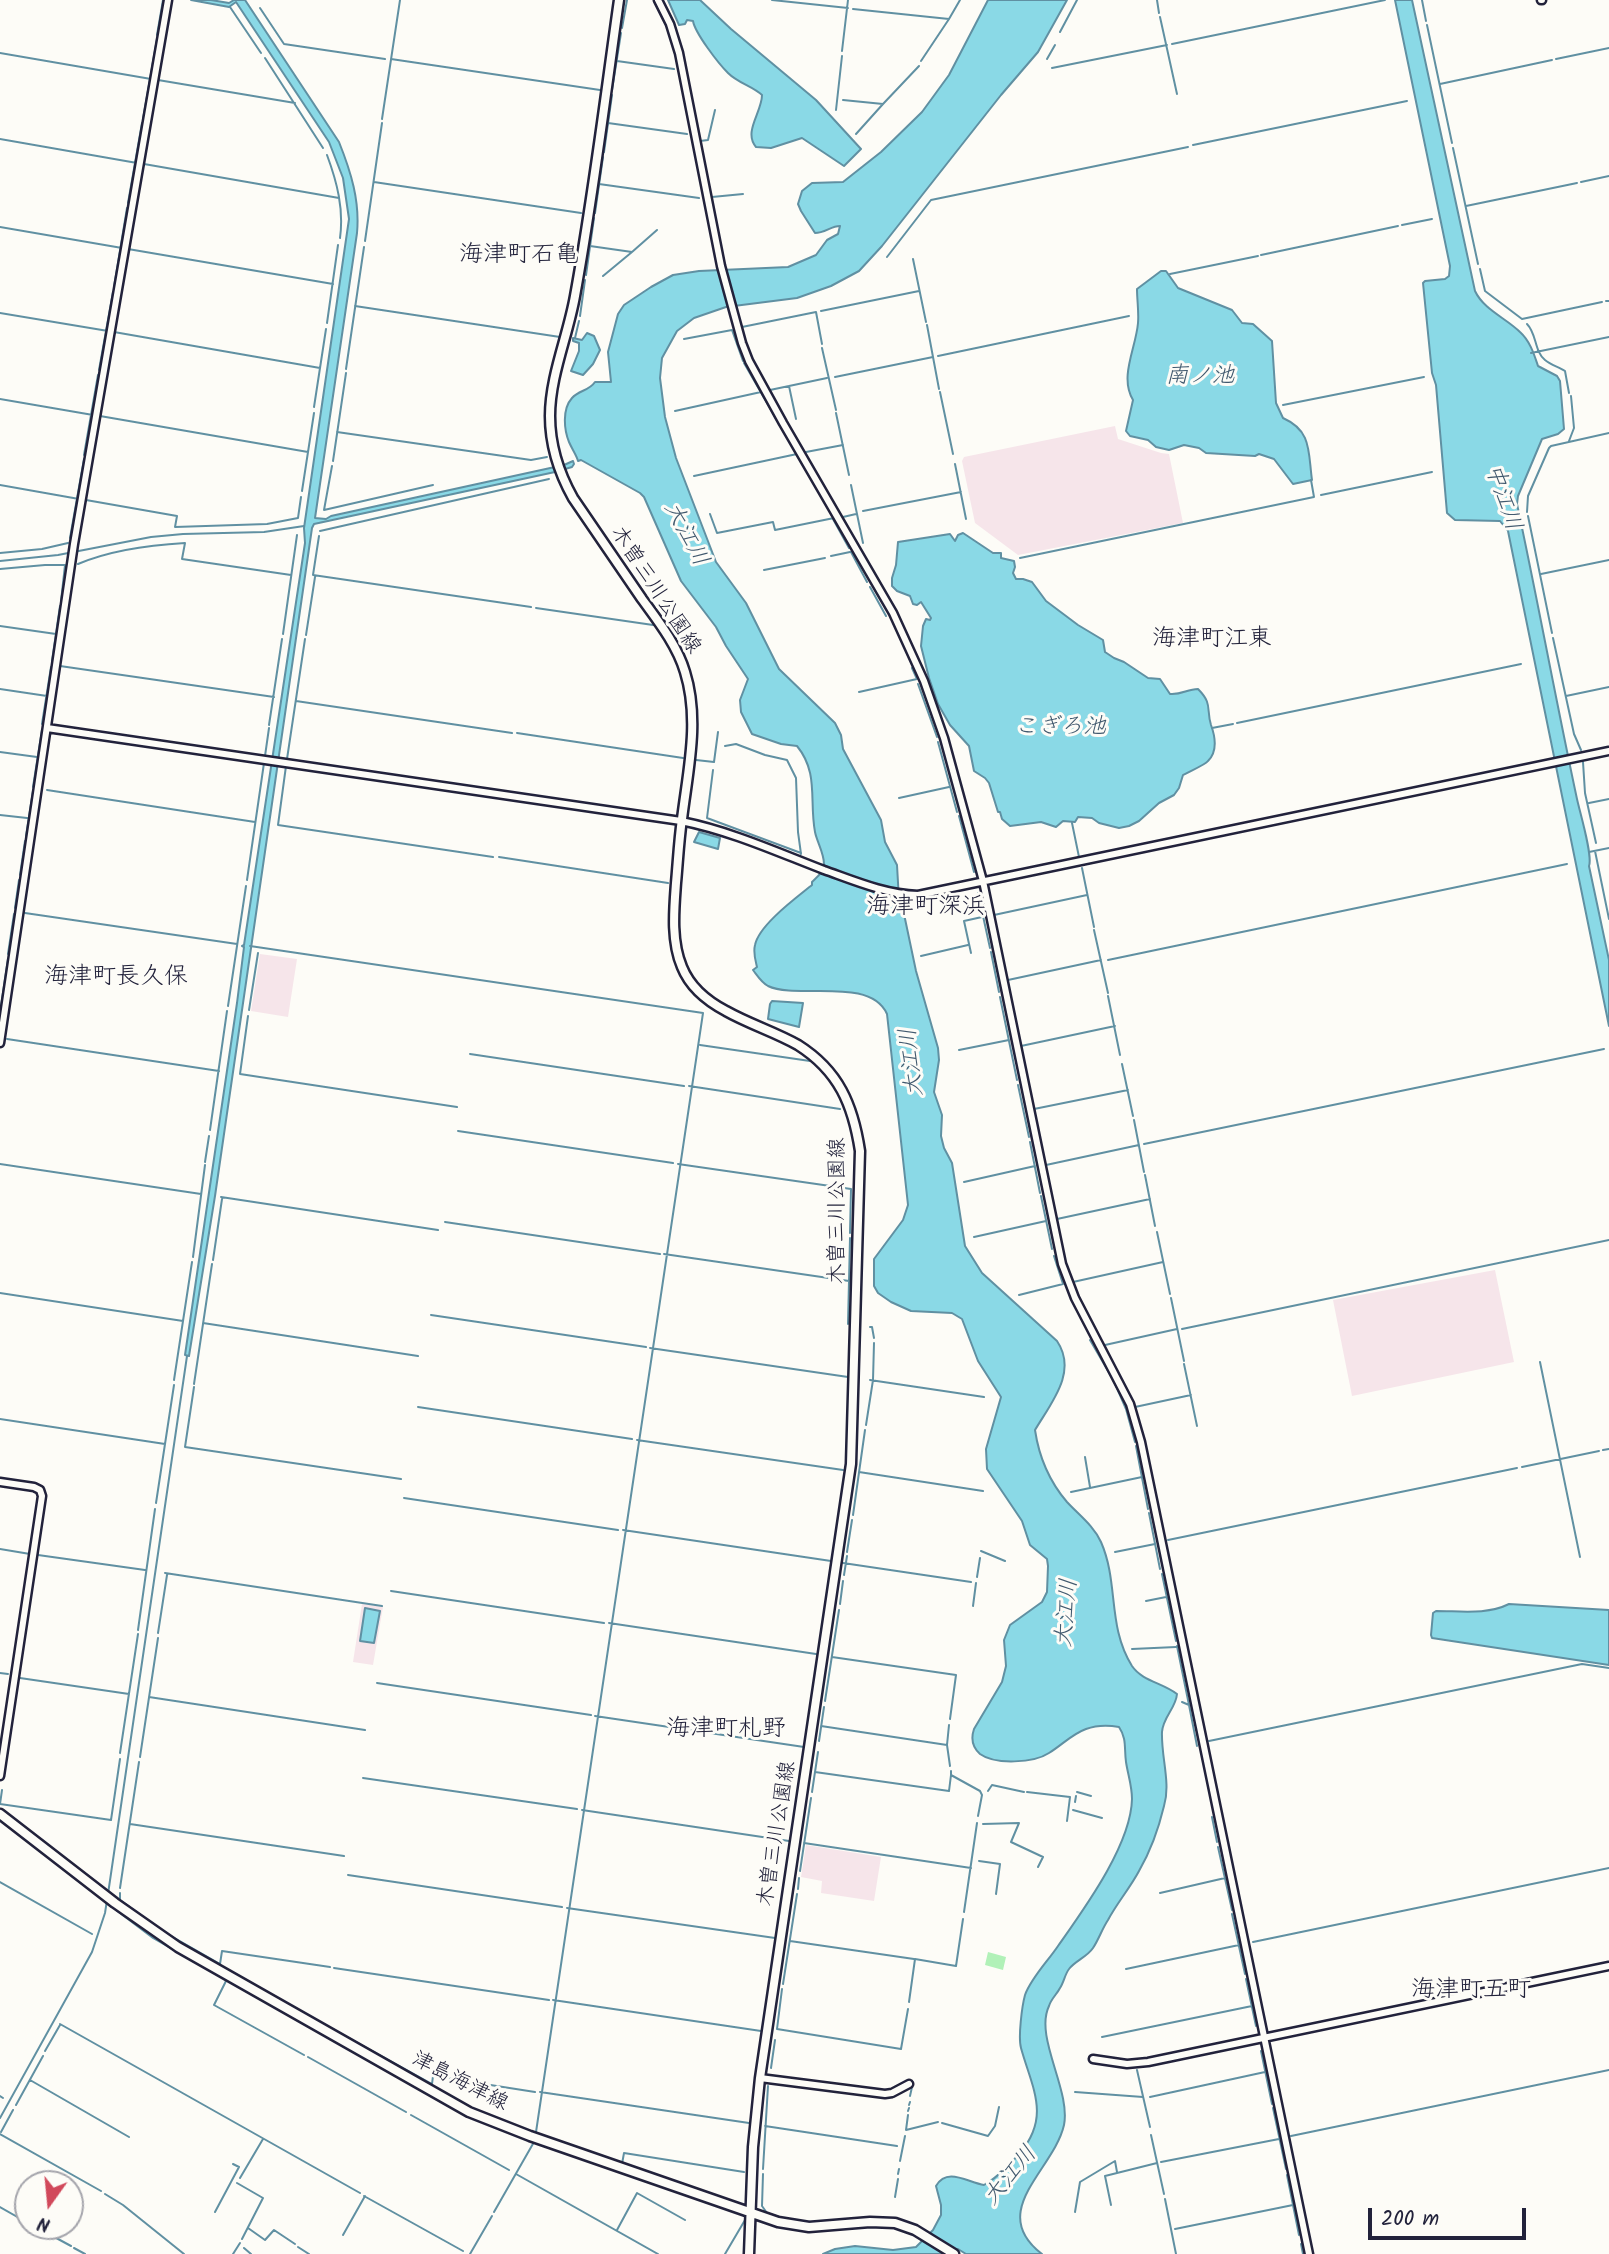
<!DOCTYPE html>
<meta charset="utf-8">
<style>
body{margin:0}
#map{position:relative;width:1609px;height:2254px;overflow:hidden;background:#fdfcf7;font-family:Kalam,sans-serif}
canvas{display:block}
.north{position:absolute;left:14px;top:2170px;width:70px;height:70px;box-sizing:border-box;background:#fdfcf7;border:2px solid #a5a5ac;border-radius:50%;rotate:195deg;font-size:19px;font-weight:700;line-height:28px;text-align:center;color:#22223b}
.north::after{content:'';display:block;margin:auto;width:24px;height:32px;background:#d1495b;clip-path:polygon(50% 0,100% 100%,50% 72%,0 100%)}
.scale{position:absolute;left:1368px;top:2208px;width:158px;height:32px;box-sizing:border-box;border:4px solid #22223b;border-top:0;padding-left:9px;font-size:21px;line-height:24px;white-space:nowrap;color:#22223b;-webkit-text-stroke:5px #fdfcf7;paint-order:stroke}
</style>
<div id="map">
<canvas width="1609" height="2254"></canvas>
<div class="north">N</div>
<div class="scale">200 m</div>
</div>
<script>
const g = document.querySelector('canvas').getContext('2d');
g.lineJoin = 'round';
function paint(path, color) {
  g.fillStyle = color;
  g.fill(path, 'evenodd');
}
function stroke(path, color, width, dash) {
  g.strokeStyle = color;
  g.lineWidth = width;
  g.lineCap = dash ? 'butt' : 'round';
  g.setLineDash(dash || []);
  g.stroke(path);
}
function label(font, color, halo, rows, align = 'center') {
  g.font = font + ' Kalam,"Klee One",sans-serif';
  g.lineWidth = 6;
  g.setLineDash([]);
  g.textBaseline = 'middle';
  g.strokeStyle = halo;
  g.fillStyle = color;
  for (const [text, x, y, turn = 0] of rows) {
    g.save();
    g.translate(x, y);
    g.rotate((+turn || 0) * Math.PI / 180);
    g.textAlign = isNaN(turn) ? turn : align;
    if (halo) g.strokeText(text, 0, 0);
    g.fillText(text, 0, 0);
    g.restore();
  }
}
const built = new Path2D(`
 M 1115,426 L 1118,439 L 1161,453 L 1169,454 L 1183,523 L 1018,555 L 975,523 L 962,461 L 964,457 Z
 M 260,954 L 297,959 L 288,1017 L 251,1011 Z
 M 1495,1270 L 1514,1362 L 1352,1396 L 1333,1300 Z
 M 362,1604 L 383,1607 L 373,1665 L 353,1662 Z
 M 806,1845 L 881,1857 L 874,1901 L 821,1893 L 822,1881 L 801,1877 Z`);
const green = new Path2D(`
 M 988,1952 L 1006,1957 L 1003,1970 L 985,1965 Z`);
const water = new Path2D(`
 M 191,0 L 211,0 L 229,3 L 234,0 L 245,0 L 339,142 C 351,172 360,201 357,233 L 315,518 L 326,519 L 331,516 L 564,465 L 573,461 L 574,464 L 572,467 L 555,472 L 314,524 L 312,528 L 215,1196 L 189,1356 L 185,1355 L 237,1003 L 244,947 L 242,946 L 244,945 L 305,543 L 304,528 L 349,219 L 343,178 L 329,142 L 236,2 L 229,7 Z
 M 668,0 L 700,0 L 731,29 L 816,100 L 861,149 L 844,166 L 802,138 L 771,148 L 756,147 C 743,132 762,112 762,95 C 752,86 738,83 728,73 C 718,63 695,33 693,21 L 687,20 L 685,24 L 679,25 Z
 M 988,0 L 1067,0 L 1038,52 L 1001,95 L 882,246 L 859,271 L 831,286 L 797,298 L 726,307 L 694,318 L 677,331 L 662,358 L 660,378 L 665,417 L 676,458 L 716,562 L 746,603 L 779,669 L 835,723 L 841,735 L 843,749 L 881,820 L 885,842 L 897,865 L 899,900 L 904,914 L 916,971 L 938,1048 L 939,1060 L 934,1092 L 942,1115 L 941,1136 L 944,1148 L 952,1163 L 965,1246 L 982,1273 L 1057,1341 C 1078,1372 1051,1403 1035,1430 C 1039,1457 1049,1481 1067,1502 C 1079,1515 1094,1526 1101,1542 C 1119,1583 1107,1626 1132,1666 C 1142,1681 1163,1683 1177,1694 C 1176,1708 1163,1717 1162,1732 C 1161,1757 1171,1783 1164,1806 C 1159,1827 1150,1852 1139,1871 C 1130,1888 1117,1903 1108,1920 C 1102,1929 1099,1939 1093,1948 C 1087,1957 1075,1961 1069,1969 C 1065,1974 1064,1982 1060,1988 C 1057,1994 1051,1999 1049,2006 C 1034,2037 1071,2090 1064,2125 C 1054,2170 986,2211 1042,2254 L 966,2254 L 958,2249 L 953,2254 L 823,2254 L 835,2249 L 855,2246 L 893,2250 L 916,2247 L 933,2230 L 941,2215 L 941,2205 L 936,2186 C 947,2167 967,2182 984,2185 C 998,2177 1009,2166 1020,2153 C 1051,2116 1032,2088 1021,2048 C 1018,2037 1022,2006 1025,1995 C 1031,1978 1048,1961 1058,1946 C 1084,1909 1131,1845 1132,1799 C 1132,1786 1128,1775 1126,1762 C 1124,1748 1127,1739 1119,1727 C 1108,1725 1097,1725 1086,1729 C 1072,1734 1062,1745 1049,1753 C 1034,1763 995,1765 980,1754 C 972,1747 971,1738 974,1729 L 1002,1682 L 1006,1666 L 1004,1640 L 1010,1625 L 1042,1602 L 1047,1592 L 1048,1566 L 1047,1559 L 1030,1545 L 1022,1521 L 987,1469 L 986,1449 L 1001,1397 L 978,1361 L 962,1319 L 952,1313 L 911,1311 L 891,1302 L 878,1293 L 874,1286 L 874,1259 L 903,1220 L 908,1205 L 887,1014 C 870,976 797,1000 768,986 C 761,982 757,975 753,970 L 757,967 C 755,959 753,953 755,945 C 759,925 796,898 812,885 L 812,882 C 817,877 824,872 824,864 C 824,853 817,842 815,832 C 809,800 819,773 797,746 L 781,744 L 752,734 L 741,712 L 740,700 L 748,679 L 726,646 L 716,627 L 681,581 L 644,497 L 640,493 L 581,460 L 578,461 C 577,456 572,449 569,442 C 564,430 562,409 572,398 C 579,390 589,391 595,382 L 611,382 L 608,352 L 618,314 L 624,305 L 651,287 L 673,275 L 699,271 L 788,267 L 816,255 L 827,240 L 838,234 L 840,226 C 831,226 825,233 815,233 L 801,211 L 798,204 L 802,191 L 812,183 L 843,182 L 881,152 L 922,112 L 949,75 Z
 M 1395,0 L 1412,0 L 1475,291 C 1484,310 1506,318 1520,332 C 1530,341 1534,354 1538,366 L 1557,376 L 1560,381 L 1564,429 L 1558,434 L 1542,439 L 1518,496 L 1517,504 C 1538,602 1556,701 1577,799 C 1580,813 1593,856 1589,866 L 1609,960 L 1609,1026 L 1508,531 L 1500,521 L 1455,520 L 1447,513 L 1436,385 L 1432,373 L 1423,283 L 1425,281 L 1445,279 L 1449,276 L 1450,266 Z
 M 1161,271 L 1166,271 L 1178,288 L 1232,310 L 1242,323 L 1253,324 L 1272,341 L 1276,403 L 1283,418 C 1312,431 1308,451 1312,480 L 1293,484 L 1274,459 L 1259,454 L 1255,456 L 1206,453 L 1199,448 L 1184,445 L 1169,450 L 1156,447 L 1148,440 L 1130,436 L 1126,431 L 1133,400 C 1119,377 1136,348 1138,323 C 1139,312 1137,300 1137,289 Z
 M 587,333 L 594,336 L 600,350 L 593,364 L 583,375 L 571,371 L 579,351 L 579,343 L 573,341 L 573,338 L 582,340 Z
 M 963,533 L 993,553 L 1001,553 L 1001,558 L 1014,561 L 1015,567 L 1013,573 L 1016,579 L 1023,579 L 1032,582 L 1046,601 L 1078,625 L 1103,640 L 1105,652 L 1114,658 L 1124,662 L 1148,678 L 1160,679 L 1170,694 C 1182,695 1187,689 1198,689 C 1213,704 1206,709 1211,725 C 1215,736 1218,751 1208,761 C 1205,765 1190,771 1183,775 L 1179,788 L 1174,795 L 1159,803 L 1139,821 L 1129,826 L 1119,828 L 1099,823 L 1092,818 L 1078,817 L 1075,822 L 1063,821 L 1056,827 L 1041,822 L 1010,826 L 1002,819 L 1000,812 L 998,812 L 989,783 L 985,778 L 974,771 L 969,746 L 950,725 L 938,704 L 929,678 L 921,646 L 923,626 L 926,619 L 930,620 L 931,618 L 921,602 L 917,605 L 913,604 L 910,596 L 897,591 L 892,586 L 892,578 L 896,565 L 898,542 L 950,534 L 955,541 L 958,535 Z
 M 699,832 L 720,838 L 718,849 L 694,842 Z
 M 772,1001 L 803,1003 L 799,1027 L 768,1019 L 770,1004 Z
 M 1509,1604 L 1609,1610 L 1609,1665 L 1432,1638 L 1431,1635 L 1433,1613 L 1436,1611 C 1461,1611 1487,1615 1509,1604 Z
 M 365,1608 L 380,1611 L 374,1643 L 360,1641 Z`);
const stream = new Path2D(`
 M 772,0 L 848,8
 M 1157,0 L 1159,13
 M 1422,0 L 1426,21
 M 230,7 L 261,53
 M 260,8 L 284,44 L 385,59
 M 853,9 L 949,19 L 960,0
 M 1160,17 L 1177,94
 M 1427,25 L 1452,143
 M 622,28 L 627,0
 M 1060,32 L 1077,0
 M 157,35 L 163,0
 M 1172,44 L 1385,0
 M 842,51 L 848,0
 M 0,53 L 151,79
 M 265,58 L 323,148
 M 391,59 L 600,90
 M 1047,59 L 1055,45
 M 1556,59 L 1609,48
 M 617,61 L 674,69
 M 921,61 L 949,19
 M 1052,68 L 1167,45
 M 158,80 L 295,103
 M 1440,84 L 1552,60
 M 612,90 L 621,33
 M 843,100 L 883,104 L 919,66
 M 836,110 L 842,56
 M 143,119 L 157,39
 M 382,119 L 400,0
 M 608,123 L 687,134
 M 856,134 L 883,104
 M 0,139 L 137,163
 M 700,141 L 708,140 L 715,110
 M 1193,145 L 1407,101
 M 1453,148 L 1478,264
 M 604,152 L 612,95
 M 327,155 C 337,182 344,209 340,238
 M 144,164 L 339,198
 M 374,182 L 581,213
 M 1581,182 L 1609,176
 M 599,184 L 699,198
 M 712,197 L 743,194
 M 128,203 L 142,123
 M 1466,206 L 1577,183
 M 595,213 L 603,157
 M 1402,225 L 1432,219
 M 0,227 L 122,248
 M 365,241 L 382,123
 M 590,246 L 632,252 L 603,276
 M 128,249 L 333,284
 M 632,252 L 657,230
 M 1261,255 L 1398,226
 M 887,257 L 931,200 L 1188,147
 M 913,259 L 926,322
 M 1480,269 L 1485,291 L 1522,319 L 1602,302
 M 1170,274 L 1258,256
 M 586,275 L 594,218
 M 114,287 L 127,208
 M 1606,301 L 1609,301
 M 355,306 L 560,337
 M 821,311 L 919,291
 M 0,313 L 108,331
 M 580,316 L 585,280
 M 327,323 L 338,245
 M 1527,324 C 1537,334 1534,351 1545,360 C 1551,365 1559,367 1565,371 L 1569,393
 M 927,325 L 939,389
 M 742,327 L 816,312 L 822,344
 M 114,332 L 320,368
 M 575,338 L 579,321
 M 684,339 L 732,330 L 743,361
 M 822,348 L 836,410
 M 1531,353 L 1609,337
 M 938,356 L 1129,316
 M 744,363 L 778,422
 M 346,369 L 364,247
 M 99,370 L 113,292
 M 835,377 L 933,357
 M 789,386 L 796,419
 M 770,390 L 827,378
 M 940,392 L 953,454
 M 0,399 L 93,415
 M 1283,405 L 1424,377
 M 314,407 L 326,329
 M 675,411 L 761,392
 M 836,413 L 849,475
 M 100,416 L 308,452
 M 780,424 L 814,483
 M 337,432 L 531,460 L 547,457
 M 1569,441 L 1574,428 L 1571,396
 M 806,452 L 843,445
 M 84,455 L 98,375
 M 333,461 L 346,373
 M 955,464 L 966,519
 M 332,466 L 324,510 L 433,485
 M 694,476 L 797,454
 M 0,485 L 79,499
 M 851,485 L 863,543
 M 302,491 L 314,413
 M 1321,495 L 1432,472
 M 86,500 L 177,516 L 175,527 L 267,524 L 298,518 L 301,497
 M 863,511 L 961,492
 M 1527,512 L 1528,496 L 1549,448 L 1551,446 L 1609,433
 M 710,514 L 717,533 L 773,522 L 775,530 L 834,518
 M 1528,516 L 1552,633
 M 843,517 L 856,514
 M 833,519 L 849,548
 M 320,531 L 549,479
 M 319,536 L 313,575 L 531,607
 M 70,538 L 84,459
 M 851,552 L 867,582
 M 0,553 L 42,549 L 68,543
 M 831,556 L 850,552
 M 1020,558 L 1314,497 L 1311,480
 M 0,561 L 58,555 L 151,537 L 183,534 L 264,532 L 304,526
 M 78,564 C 111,550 149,545 185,543 L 182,559 L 291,575
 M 0,569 L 45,565 L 65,565 L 61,601
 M 764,570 L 825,558
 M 1541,574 L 1609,560
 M 870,587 L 886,616
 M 536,608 L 653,625
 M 0,626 L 56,634
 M 283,634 L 297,535
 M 306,635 L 315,577
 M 1553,638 L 1574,734 L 1581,750
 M 52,661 L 60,606
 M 60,666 L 274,697
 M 918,684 L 937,737
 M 0,689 L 47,696
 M 859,692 L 917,679 L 912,668
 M 1566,696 L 1609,687
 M 296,701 L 512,733
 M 1237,723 L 1521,664
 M 42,724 L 51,667
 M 269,725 L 282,639
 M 1212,728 L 1233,724
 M 517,733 L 683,758
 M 938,742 L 957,812
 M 725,746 L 736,744 L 765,755 L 787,760 L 796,778 L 798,832 L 801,854
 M 0,752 L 37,757
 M 265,756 L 269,728
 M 287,759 L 305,639
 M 696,760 L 714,762 L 718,732
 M 1583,762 L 1585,793 L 1596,843
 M 286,766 L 278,825 L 493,857
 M 713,770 L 707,818 L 801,853
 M 33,787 L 42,730
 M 47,790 L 255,822
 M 899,798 L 949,787
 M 1589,803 L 1609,799
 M 0,815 L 27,818
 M 959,816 L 974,872
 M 1072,823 L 1079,857
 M 26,836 L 33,791
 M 1595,851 L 1609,919
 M 1589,852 L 1609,848
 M 499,857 L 668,883
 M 1082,868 L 1094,927
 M 20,875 L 25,841
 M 247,880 L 264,763
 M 978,893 L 990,948
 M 15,908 L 19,880
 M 25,913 L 237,944
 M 994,915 L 1087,895
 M 1094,930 L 1108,993
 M 250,946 L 703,1013 L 536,2132
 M 991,952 L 999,992
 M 971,953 L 964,921 L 982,917
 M 8,954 L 14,914
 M 921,956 L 968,945
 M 1108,960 L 1567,864
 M 1008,980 L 1101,960
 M 1108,996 L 1120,1055
 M 1000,997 L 1017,1080
 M 1,1006 L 8,959
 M 228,1006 L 246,886
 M 249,1010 L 258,953
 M 248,1016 L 240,1074 L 457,1107
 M 7,1039 L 219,1071
 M 700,1045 L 810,1061
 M 1021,1046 L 1115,1026
 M 959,1050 L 1009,1040
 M 470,1054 L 684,1086
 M 1122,1064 L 1133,1116
 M 1018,1085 L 1029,1137
 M 689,1086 L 840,1109
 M 1034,1109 L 1128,1090
 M 1134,1120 L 1144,1172
 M 210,1130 L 227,1011
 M 458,1131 L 673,1163
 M 1030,1142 L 1040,1193
 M 1144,1144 L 1604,1049
 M 205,1162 L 209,1136
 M 0,1164 L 201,1194
 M 678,1164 L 851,1189 L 850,1233
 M 1046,1165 L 1139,1145
 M 1145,1175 L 1155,1226
 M 964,1182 L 1035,1166
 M 1041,1196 L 1052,1249
 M 221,1197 L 438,1230
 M 1057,1219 L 1150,1199
 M 445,1222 L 660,1254
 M 1157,1232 L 1170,1294
 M 974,1237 L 1046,1221
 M 664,1254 L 849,1281
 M 1054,1256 L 1063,1284
 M 193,1257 L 205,1165
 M 213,1260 L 222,1199
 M 1073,1282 L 1163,1262
 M 0,1293 L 183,1321
 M 1019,1295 L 1063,1284
 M 1171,1298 L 1184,1361
 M 431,1315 L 646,1347
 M 203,1323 L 418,1356
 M 848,1324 L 850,1238
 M 870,1327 L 872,1327 L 874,1338
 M 1182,1329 L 1609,1240
 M 1090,1340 L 1111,1376
 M 1105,1345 L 1177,1329
 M 650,1348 L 848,1377
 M 1540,1362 L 1580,1557
 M 1184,1364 L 1197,1426
 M 1113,1379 L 1126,1409 L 1135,1442
 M 174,1380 L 192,1262
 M 870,1380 L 984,1397
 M 194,1384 L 212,1264
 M 194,1387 L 185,1447 L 401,1479
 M 418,1407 L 632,1439
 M 1135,1407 L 1191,1395
 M 0,1419 L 165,1444
 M 866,1425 L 873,1380 L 874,1343
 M 637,1440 L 843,1470
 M 1136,1446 L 1148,1509
 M 1603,1450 L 1609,1449
 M 1085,1457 L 1090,1487
 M 1522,1467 L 1599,1451
 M 859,1472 L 983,1491
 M 1071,1492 L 1142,1477
 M 404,1498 L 618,1530
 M 156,1503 L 174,1385
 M 1149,1513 L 1160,1569
 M 853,1515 L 865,1430
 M 623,1530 L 831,1561
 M 1168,1540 L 1517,1468
 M 0,1549 L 30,1554
 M 981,1551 L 1005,1561
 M 847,1552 L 852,1520
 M 1115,1552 L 1155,1544
 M 38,1555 L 145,1570
 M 843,1563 L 971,1582
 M 165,1573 L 382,1606
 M 1162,1574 L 1176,1641
 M 844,1575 L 847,1556
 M 977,1577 L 980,1558
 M 391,1591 L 604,1623
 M 1146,1601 L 1166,1597
 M 840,1604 L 843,1581
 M 973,1606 L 976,1583
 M 609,1623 L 816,1654
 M 138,1630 L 155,1509
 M 158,1633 L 167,1575
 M 1177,1646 L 1189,1705
 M 1132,1649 L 1176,1647
 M 832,1657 L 956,1675 L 950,1719
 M 0,1673 L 8,1674
 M 20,1678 L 129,1694
 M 377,1683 L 591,1715
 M 149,1697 L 365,1730
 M 825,1701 L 839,1610
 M 1182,1702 L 1189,1705 L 1197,1746
 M 595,1716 L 804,1747
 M 949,1725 L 947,1745 L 950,1766
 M 821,1726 L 947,1745
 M 819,1741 L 824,1707
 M 1209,1741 L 1582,1664 L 1609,1668
 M 120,1753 L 138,1634
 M 140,1757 L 158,1638
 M 951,1771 L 951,1775 L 980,1791 L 982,1795 L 978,1816
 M 815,1772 L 949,1791 L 951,1775
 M 363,1778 L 577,1809
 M 2,1790 L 0,1804 L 111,1820 L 120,1759
 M 988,1791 L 992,1785 L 1024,1792
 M 812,1792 L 818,1752
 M 1027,1792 L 1070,1797 L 1067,1821
 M 1077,1792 L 1091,1796
 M 1075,1802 L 1076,1796
 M 582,1810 L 789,1841
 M 1073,1810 L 1102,1818
 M 1212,1817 L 1217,1842
 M 130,1824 L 344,1856
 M 983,1824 L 1019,1823 L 1011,1842 L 1043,1857 L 1038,1867
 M 804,1843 L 971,1868
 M 1218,1847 L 1232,1910
 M 979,1861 L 1000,1864 L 996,1894
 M 800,1871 L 811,1798
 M 348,1875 L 562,1907
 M 0,1882 L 92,1934
 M 120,1888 L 139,1762
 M 798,1889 L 799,1878
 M 120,1893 L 120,1900 L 164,1932 L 220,1964 L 222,1951 L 330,1967
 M 1160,1893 L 1225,1878
 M 108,1894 L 187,1356
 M 567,1908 L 775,1938
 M 116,1910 L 153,1938 L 221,1977
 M 964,1912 L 977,1823
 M 1232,1914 L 1245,1974
 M 790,1941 L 914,1959
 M 1253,1942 L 1609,1868
 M 334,1968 L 549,2000
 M 1126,1969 L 1239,1945
 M 1246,1979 L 1256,2026
 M 226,1981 L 214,2005 L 304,2055
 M 783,1984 L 797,1894
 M 553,2000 L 761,2031
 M 909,2002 L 915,1959 L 956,1966 L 963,1919
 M 60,2024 L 360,2193
 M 329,2027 L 432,2084 L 433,2076 L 535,2092
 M 777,2029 L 901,2049 L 908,2009
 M 777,2029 L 782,1989
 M 1102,2037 L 1252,2006
 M 45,2051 L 60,2025
 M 1261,2051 L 1272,2104
 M 308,2057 L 406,2112
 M 771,2068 L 775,2040
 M 1137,2070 L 1150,2127
 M 30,2080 L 129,2137
 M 540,2092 L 749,2123
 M 1075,2092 L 1143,2097
 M 0,2096 L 3,2098
 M 910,2096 L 912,2087
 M 1150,2097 L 1265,2072
 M 16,2105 L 43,2056
 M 909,2105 L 910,2102
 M 1273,2108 L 1286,2169
 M 908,2111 L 909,2108
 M 411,2115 L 509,2170
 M 908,2115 L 906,2130 L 938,2122
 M 0,2118 L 92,1952 L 105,1913 L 107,1900
 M 942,2123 L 988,2136 L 995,2126 L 999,2107
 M 765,2126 L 897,2146
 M 1,2132 L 13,2110
 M 0,2134 L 101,2191
 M 1151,2135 L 1164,2194
 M 1291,2136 L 1609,2070
 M 900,2161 L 905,2136
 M 1161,2162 L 1279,2139
 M 622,2164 L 624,2153 L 744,2172
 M 763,2169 L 768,2086
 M 516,2174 L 658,2254
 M 763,2174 L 762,2206 L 767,2213 L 788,2220
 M 898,2174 L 899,2169
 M 1287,2175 L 1299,2235
 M 240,2178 L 263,2139
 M 237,2183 L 263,2198 L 242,2239
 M 105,2194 L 123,2205 L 184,2254
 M 364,2196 L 463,2251
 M 895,2197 L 898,2179
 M 1165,2199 L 1176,2254
 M 1111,2205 L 1105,2176 L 1157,2163
 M 0,2207 L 28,2223
 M 215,2212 L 239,2167 L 233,2164
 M 494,2212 L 534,2142
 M 1075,2212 L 1080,2182 L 1115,2161 L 1117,2172
 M 812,2223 L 882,2217
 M 34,2226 L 71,2246
 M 248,2228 L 265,2240 L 274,2230 L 295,2244
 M 1175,2229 L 1293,2205
 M 617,2230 L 637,2193 L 685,2220
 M 343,2235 L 365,2196
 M 1301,2244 L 1303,2254
 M 298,2247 L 309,2254
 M 74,2248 L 85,2254
 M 244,2248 L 251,2254
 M 233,2254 L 240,2243
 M 470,2254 L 492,2216
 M 725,2254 L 745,2220`);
const minor = new Path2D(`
 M 658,0 L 670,24 L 679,53 L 721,266 L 742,343 L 749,361 L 783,423 L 893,613 L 924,681 L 944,738 L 983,881 L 1062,1264 L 1075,1298 L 1130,1404 L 1141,1442 L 1309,2254
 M 1541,0 L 1542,0
 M 47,728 L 681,821 C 731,831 777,852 824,870 C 855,881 885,894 918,895 L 1609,751
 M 0,1043 L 74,544 L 168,0
 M 0,1482 L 34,1487 L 40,1490 L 42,1496 L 0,1776
 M 1093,2059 L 1127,2064 L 1148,2062 L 1609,1966
 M 760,2078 L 885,2094 L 892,2093 L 909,2084`);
const major = new Path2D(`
 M 619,0 C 605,99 593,198 575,296 C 568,336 550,376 550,416 C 550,445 559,473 573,498 C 596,532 619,565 642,599 C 658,621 677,645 685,672 C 700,720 688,770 682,819 C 679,840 678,861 676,883 C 674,910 671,941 682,967 C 690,987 707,1001 726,1011 C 749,1024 775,1032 798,1045 C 839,1071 853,1105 860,1151 L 851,1464 L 760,2078 L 753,2147 L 749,2254
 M 0,1814 L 115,1903 L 178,1947 L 469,2112 L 530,2136 L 778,2222 L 809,2227 L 870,2222 L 895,2223 L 915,2230 L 954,2254`);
const streetNames = [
 ["木曽三川公園線",654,591,57],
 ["木曽三川公園線",839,1211,-90],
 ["木曽三川公園線",779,1834,-81],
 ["津島海津線",459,2083,27]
];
const waterNames = [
 ["南ノ池",1200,378],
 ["中江川",1501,498,71],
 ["大江川",684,535,62],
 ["こぎろ池",1060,729],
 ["大江川",914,1062,-96],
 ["大江川",1069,1613,-85],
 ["大江川",1012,2177,-50]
];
const quarterNames = [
 ["海津町石亀",519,257],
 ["海津町江東",1212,641],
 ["海津町深浜",926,909],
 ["海津町長久保",116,979],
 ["海津町札野",726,1731],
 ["海津町五町",1471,1992]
];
paint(built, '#f6e5ea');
paint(green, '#b1f1b8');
paint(water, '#8ad9e6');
stroke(water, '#6090a2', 2);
stroke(stream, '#6090a2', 2);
stroke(minor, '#22223b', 11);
stroke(major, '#22223b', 13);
stroke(minor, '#fdfcf7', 6);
stroke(major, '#fdfcf7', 8);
label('21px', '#22223b', '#fdfcf7', streetNames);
label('italic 23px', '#41596e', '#fdfcf7', waterNames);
label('24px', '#22223b', '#fdfcf7', quarterNames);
</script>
